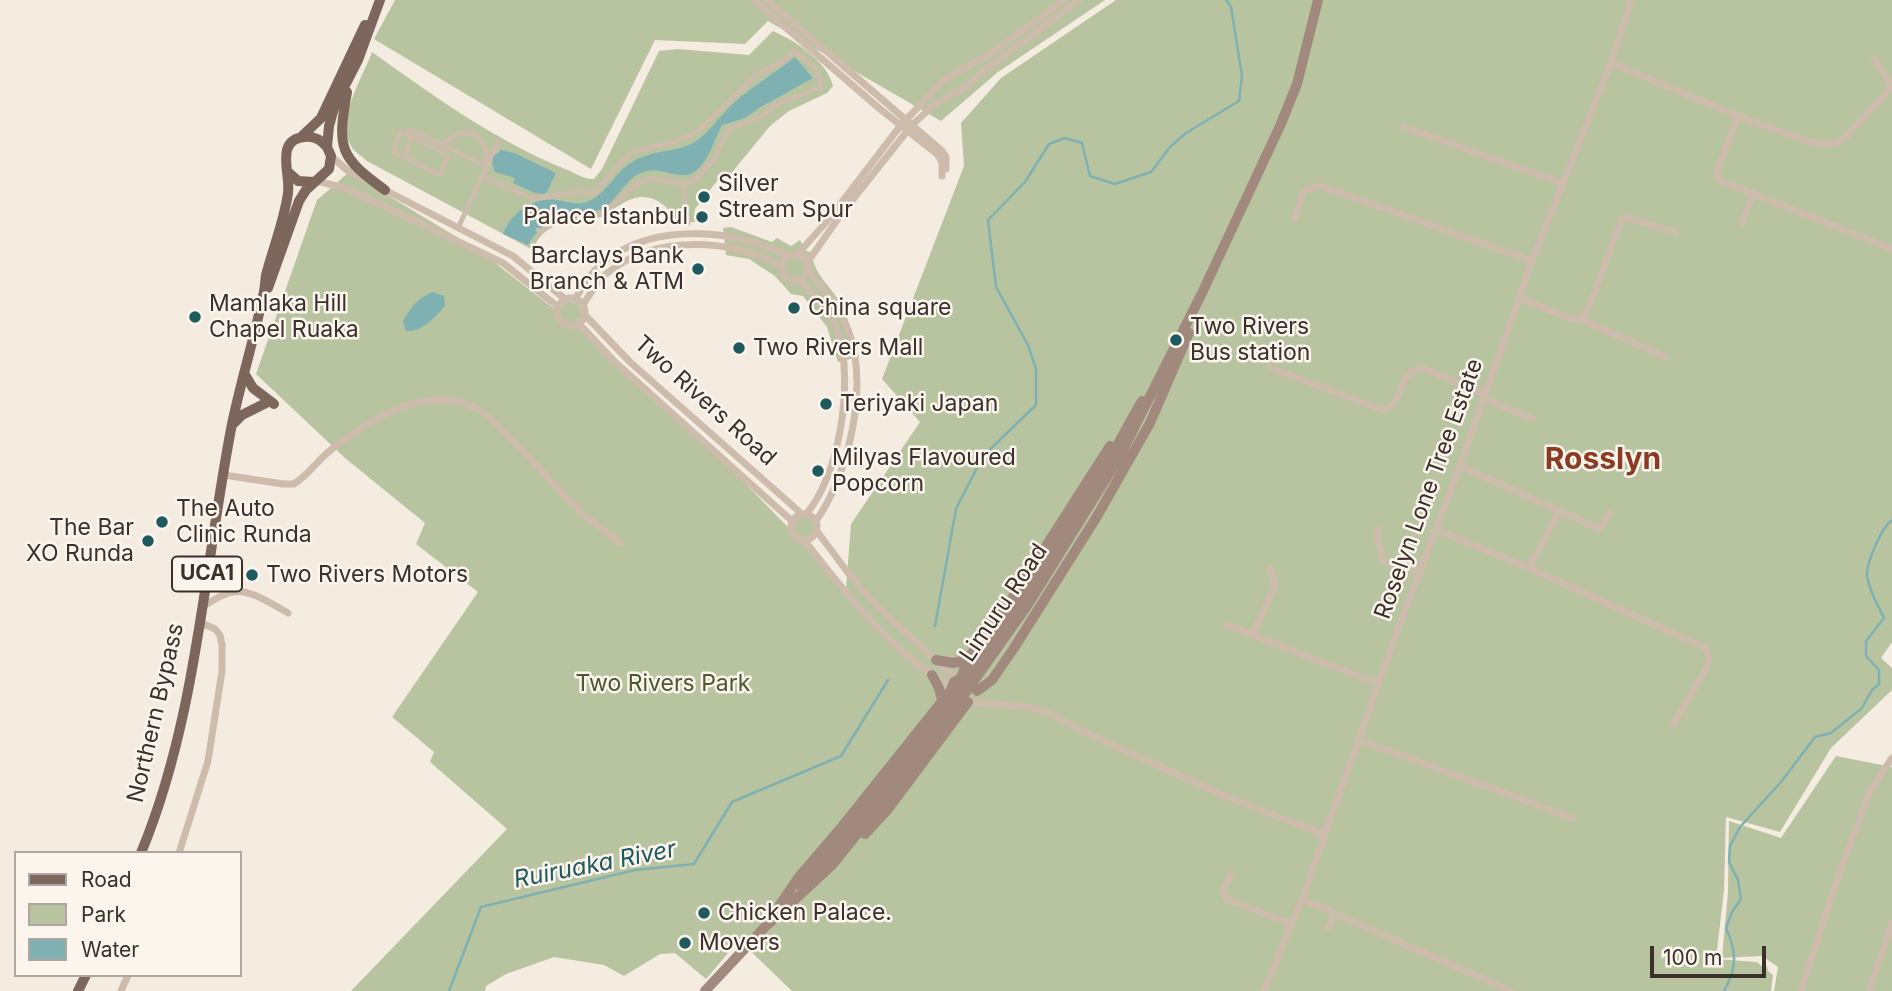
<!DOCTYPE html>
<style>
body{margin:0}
#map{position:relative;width:1892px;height:991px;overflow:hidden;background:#f4ebe1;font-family:Inter,sans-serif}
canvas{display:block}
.legend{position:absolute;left:14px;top:851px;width:228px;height:126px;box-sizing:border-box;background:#fbf5ee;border:2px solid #aea6a0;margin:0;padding:9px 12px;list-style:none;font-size:21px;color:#3b302b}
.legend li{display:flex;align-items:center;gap:14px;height:35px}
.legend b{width:35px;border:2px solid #aea6a0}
.scale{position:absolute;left:1650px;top:946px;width:116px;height:32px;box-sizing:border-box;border:4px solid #3b302b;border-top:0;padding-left:9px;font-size:21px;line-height:24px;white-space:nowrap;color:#3b302b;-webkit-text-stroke:5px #fbf5ee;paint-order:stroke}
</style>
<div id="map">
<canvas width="1892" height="991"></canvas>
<ul class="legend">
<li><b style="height:9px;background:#7d675c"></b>Road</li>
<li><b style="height:19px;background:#b8c4a0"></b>Park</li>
<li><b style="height:19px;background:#7fb0b2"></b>Water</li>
</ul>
<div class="scale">100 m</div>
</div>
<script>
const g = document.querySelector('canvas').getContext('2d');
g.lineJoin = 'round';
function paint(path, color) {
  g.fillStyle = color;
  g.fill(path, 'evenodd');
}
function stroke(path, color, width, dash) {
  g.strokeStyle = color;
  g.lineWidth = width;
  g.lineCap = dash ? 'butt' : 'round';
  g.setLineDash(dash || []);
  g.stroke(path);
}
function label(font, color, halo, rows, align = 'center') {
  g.font = font + ' Inter,sans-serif';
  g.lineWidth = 5;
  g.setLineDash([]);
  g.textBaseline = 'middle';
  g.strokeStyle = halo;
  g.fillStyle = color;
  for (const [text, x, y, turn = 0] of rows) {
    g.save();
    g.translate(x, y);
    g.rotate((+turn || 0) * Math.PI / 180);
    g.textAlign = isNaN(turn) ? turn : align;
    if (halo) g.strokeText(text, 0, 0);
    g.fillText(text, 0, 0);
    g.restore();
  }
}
const green = new Path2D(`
 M 395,0 L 1105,0 L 998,72 L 941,121 L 768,21 L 745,44 L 655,40 L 591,169 L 374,39 Z
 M 1116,0 L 1892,0 L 1892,642 L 1881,658 L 1892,668 L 1892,690 L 1831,748 L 1780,832 L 1726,817 L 1724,890 L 1716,959 L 1757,962 L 1764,968 L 1767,966 L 1768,971 L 1773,975 L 1771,991 L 792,991 L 739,940 L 706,979 L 675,953 L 660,954 L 624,976 L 604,965 L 554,957 L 506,974 L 486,986 L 485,991 L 351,991 L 507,829 L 430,762 L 434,752 L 392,717 L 478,592 L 416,544 L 425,523 L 345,458 L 256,374 L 317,200 L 349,172 L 480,251 L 558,312 L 566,301 L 578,303 L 583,314 L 574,324 C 653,386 722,460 792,531 L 793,522 L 799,516 C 822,515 820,538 800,539 L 846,588 L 851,524 L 920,422 L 882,379 L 964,166 L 961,123 L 1001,78 Z
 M 773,31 C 796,41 827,61 833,86 L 827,93 L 789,111 L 770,126 L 729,176 L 717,181 L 695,209 L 695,222 L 679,223 C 664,200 646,188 620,205 C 614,208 608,215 601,217 C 597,218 590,217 585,218 C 562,220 540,228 533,250 L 367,161 C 362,156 354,152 351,146 C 335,120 363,77 372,52 C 432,95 496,141 565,169 C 576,173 582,179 594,179 L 602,169 L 659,51 L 678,49 L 749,55 Z
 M 731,227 L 772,242 L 777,238 L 791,246 L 800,240 L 805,250 L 812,253 C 813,274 831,286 840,303 C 849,320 854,338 859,357 L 838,362 L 827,327 L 803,296 L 791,294 L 775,276 L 749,259 L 726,255 L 723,228 Z
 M 1836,756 L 1892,767 L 1892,991 L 1774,991 L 1778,967 L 1762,956 L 1722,958 L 1728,892 L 1729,821 L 1781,838 Z`);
const water = new Path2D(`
 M 795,57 L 813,78 L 759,108 L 745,118 L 722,125 C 714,140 709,162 694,172 C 680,181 662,167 647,171 C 627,175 621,195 607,206 C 599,212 590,212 581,213 C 556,216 540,224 528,245 L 503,234 C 511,212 534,197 557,200 C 568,202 579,206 589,201 C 608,192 615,172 632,162 C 651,150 673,153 693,143 C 710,133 720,115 735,102 C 754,85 775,73 795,57 Z
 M 501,150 L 514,153 L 556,173 L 547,192 L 544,194 L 535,193 L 513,183 L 515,178 L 495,172 L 492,164 L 493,157 Z
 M 433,292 L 444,296 L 445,306 C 435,317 423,332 406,331 L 403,321 C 410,308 419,297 433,292 Z`);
const stream = new Path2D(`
 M 935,626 L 956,509 L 983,456 L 1036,405 L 1036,369 L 1028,345 L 996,287 L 988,220 L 1025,182 L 1049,144 L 1065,138 L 1082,143 L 1090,176 L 1115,184 L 1151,172 L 1170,147 L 1186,133 L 1239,101 L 1242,76 L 1231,7 L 1226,0
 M 449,991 L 481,907 L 635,870 L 694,864 L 732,802 L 841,756 L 888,680
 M 1724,991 C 1737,968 1737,952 1726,928 L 1732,912 L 1741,899 L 1738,880 L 1729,862 L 1730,846 L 1740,827 L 1781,782 L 1815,737 L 1831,733 L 1862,708 L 1872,690 L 1879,684 L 1879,670 L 1866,656 L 1866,641 L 1884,618 C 1878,606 1869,590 1867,576 C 1866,563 1882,527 1892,520`);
const pedestrian = new Path2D(`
 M 412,137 L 449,155 L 440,175 L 393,151 L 400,132 L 407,135 L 409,129 L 487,166 C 487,133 467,121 443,145
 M 405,157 L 412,137 L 410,136
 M 482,176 L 533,199 L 580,191 L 588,193 L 596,192 L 616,167 L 632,152 L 675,142 L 697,132 L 756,75 L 782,62 L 794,51 C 809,63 820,66 821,87 L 773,106 L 763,116 L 728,130 L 714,159 L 695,180 L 686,184 L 651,179 L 639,182 L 603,213 L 556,222 L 540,232 L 538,230
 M 683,184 L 688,223
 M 458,228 L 498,142`);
const minor = new Path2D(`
 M 754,0 L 880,109 L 937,154 L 942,162 L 942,176
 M 767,0 L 942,151 L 946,157 L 946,169
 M 1874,58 L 1886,76 L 1891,88
 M 1611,63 L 1738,116 L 1813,143 C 1827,145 1834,145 1846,137 L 1892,87
 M 1738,116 L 1717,171 L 1717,175 L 1721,181 L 1892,249
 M 1404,127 L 1562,183
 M 331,156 L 347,170 L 367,181
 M 317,181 L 348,189 L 503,263 L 558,307
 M 381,188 L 513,256 L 565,299
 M 1295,218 L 1304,190 L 1321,186 L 1532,261
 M 1742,223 L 1754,193
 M 797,255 L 829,219 L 901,125 L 945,79 L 992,53 L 1064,0
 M782 268a13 13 0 1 1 26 0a13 13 0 1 1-26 0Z
 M 807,263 L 842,213 L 912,125 L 935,104 L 966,87 L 984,71 L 1079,0
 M 807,271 C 829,293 848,319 854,350 C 864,404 847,476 816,521
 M 799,280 C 814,295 831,312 838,332 C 854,380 840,476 806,514
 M557 312a14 14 0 1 1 28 0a14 14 0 1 1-28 0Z
 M 1520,298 L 1572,319 C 1580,320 1584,317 1588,309 L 1622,219 L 1626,217 L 1676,233
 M 575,299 C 585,283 594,268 609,258 C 660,222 736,230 789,256
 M 583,305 C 590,294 597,282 606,274 C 654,234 730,238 782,267
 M 585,315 L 630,362 L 802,514
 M 1580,319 L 1666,357
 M 579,324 L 614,361 L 792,521
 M 1271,368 L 1383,410 C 1407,403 1394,372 1423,368 L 1484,394
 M 1483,398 L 1533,419
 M 1460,466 L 1600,529 L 1610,512
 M 224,475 L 283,484 L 294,484 C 307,476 315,464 326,454 C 370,417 440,374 493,420 L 582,513 L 621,544
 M791 527a13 13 0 1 1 26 0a13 13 0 1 1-26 0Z
 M 1379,529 L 1377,535 L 1383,561 L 1421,571
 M 816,530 L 849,574 L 877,606 L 957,680
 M 1437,530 L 1529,568 L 1706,648 L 1709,659 L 1707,667 L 1673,725
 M 804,540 C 846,593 891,654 952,686
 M 1529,568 L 1559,512
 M 202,607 C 211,602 221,594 232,592 C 250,588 273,605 288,613
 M 1227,625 L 1379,684
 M 1252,635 L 1275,586 L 1270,569
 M 968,702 L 1028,707 L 1047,712 L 1089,734 L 1220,794 L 1325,835
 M 1359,740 L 1573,818
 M 179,853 L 208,761 L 222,671 L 222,645 L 220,635 L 215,629 L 199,622
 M 1231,874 L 1223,891 L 1226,899 L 1292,924
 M 1302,899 L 1511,991
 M 1328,928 L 1335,913
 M 121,991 L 128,975
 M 1264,991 L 1302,899 L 1395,637 L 1460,466 L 1532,261 L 1611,63 L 1631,0
 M 1801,991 L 1835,886 L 1869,793 L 1892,758
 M 1869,991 L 1892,923`);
const secondary = new Path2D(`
 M 936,660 L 953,663 L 967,660
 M 932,675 L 939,688 L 942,700
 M 977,691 L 992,680 L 1014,648 L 1096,518 L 1150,423 L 1189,333
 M 865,834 L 888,809 L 968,702
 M 801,886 C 909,764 1006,632 1090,493 C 1109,463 1124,431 1142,401
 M 765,927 L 832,865 L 853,839 L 956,706 L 1027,606 L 1120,456 L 1202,293 L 1280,126 L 1297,84 L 1318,0
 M 705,991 L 765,927 L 798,878 L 840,829 L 951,690 L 954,682 L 961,678 L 967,660 L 1018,590 L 1110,446`);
const primary = new Path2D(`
 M 347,92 C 337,148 339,157 385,190
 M 301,137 L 321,118 L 365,25
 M 288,172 L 298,181 L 314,182
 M 268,288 L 299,201 L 306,190 L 329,169 L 331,156 L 327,147 L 329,126 L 335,105 L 358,60 L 380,0
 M 244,373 L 253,388 L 274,404
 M 233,424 L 242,415 L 266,403
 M 141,853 C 197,718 204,567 232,424 C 241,381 254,339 263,296 C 265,289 265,282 266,275 C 273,248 284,222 288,193 C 291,175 274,139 305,137 C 315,136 321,140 327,147
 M 78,991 L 86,975`);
const markers = [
 [704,197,7,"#1f5a5e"],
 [702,217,7,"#1f5a5e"],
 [698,269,7,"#1f5a5e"],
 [794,308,7,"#1f5a5e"],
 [195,317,7,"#1f5a5e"],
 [1176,340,7,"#1f5a5e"],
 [739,348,7,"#1f5a5e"],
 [826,404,7,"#1f5a5e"],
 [818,471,7,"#1f5a5e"],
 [162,522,7,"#1f5a5e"],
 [148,541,7,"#1f5a5e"],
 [252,575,7,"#1f5a5e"],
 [704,913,7,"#1f5a5e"],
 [685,943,7,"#1f5a5e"]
];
const shields = [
 [207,574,70]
];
const shieldNames = [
 ["UCA1",207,574]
];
const poiNames = [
 ["Silver",718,184],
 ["Stream Spur",718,210],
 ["Palace Istanbul",688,217,"right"],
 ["Barclays Bank",684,256,"right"],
 ["Branch & ATM",684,282,"right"],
 ["Mamlaka Hill",209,304],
 ["Chapel Ruaka",209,330],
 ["China square",808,308],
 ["Two Rivers",1190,327],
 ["Bus station",1190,353],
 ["Two Rivers Mall",753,348],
 ["Teriyaki Japan",840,404],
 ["Milyas Flavoured",832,458],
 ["Popcorn",832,484],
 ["The Auto",176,509],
 ["Clinic Runda",176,535],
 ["The Bar",134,528,"right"],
 ["XO Runda",134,554,"right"],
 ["Two Rivers Motors",266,575],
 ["Chicken Palace.",718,913],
 ["Movers",699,943]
];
const streetNames = [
 ["Two Rivers Road",705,401,42],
 ["Roselyn Lone Tree Estate",1429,489,-70],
 ["Limuru Road",1004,603,-56],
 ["Northern Bypass",156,713,-77]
];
const parkNames = [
 ["Two Rivers Park",663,684]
];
const waterNames = [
 ["Ruiruaka River",595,865,-11]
];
const districtNames = [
 ["Rosslyn",1603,460]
];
paint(green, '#b8c4a0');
paint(water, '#7fb0b2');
stroke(stream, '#7fb0b2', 2.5);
stroke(pedestrian, '#cdbbac', 5);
stroke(minor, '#cdbbac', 7);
stroke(secondary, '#a18a7d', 10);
stroke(primary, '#7d675c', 10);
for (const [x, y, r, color] of markers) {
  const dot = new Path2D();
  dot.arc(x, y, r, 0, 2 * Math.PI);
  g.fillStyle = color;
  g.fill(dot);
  stroke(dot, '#fbf5ee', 2.5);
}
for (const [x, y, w] of shields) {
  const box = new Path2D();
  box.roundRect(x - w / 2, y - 17.5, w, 35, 5);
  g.fillStyle = '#fbf5ee';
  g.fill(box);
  stroke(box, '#3b302b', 2);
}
label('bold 21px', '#3b302b', null, shieldNames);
label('23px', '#3b302b', '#fbf5ee', poiNames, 'left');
label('23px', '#3b302b', '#fbf5ee', streetNames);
label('23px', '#4a5a2e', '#fbf5ee', parkNames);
label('italic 24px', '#1f5a5e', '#fbf5ee', waterNames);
label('bold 30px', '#8c3b22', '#fbf5ee', districtNames);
</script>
